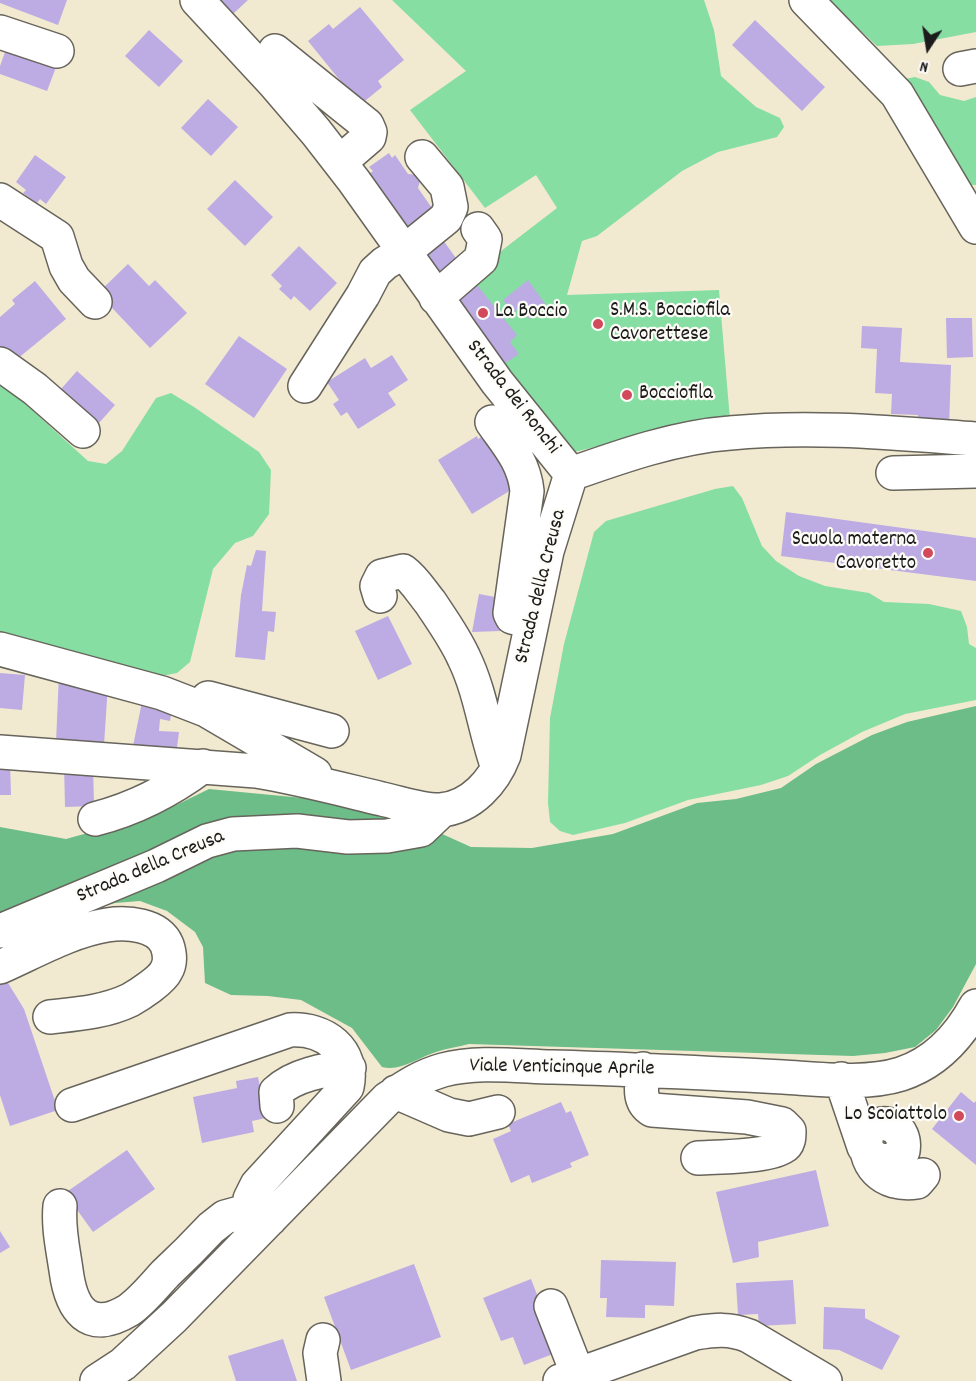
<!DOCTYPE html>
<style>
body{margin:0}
#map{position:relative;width:976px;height:1381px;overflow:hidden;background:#f2e9d1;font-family:Dekko,sans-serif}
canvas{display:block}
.north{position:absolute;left:898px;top:18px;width:60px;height:60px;-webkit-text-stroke:4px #fdfcf7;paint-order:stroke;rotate:192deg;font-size:16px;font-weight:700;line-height:24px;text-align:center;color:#1c1c1c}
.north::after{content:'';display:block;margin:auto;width:21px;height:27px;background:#1c1c1c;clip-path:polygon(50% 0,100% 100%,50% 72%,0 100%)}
</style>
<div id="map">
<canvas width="976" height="1381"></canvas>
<div class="north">N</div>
</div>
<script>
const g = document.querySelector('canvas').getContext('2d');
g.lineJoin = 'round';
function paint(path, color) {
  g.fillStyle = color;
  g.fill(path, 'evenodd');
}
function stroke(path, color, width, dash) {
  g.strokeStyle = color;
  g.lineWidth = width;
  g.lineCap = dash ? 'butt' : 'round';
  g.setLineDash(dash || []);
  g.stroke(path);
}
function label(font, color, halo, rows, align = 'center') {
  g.font = font + ' Dekko,sans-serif';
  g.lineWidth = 4.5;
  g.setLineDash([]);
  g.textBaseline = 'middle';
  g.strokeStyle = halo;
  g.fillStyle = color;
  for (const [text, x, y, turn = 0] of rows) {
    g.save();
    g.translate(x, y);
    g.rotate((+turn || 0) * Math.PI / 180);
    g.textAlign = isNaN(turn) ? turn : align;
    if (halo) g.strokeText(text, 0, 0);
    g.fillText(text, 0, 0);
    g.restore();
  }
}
const green = new Path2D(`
 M 392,0 L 704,0 L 714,30 L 721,76 L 756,107 L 780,118 L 784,127 L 777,137 L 718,152 L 682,171 L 597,236 L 582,241 L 567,295 L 719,290 L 730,420 L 699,422 L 570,453 L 449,291 L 557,208 L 536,175 L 485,208 L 410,110 L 466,71 Z
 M 828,0 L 976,0 L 976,32 L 913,44 L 877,46 Z
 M 915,77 L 929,82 L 940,95 L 964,101 L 976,97 L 976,185 L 956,184 L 905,79 Z
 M 0,381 L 88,461 L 106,464 L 122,451 L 156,398 L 171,393 L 194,407 L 259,452 L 271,470 L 269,514 L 253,536 L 235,543 L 213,569 L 190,662 L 177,673 L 156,677 L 0,634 Z
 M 733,486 L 742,498 L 762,546 L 776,561 L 799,576 L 825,586 L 869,593 L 884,602 L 929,604 L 961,611 L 967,627 L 969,644 L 976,648 L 976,700 L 905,714 L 862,732 L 820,755 L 788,776 L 761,785 L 688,800 L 625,823 L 573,835 L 560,831 L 550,822 L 548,803 L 550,718 L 564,644 L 594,532 L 606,521 L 715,489 Z`);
const forest = new Path2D(`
 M 976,706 L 976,964 L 953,1007 L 936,1030 L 915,1047 L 885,1053 L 853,1056 L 469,1044 C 458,1047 447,1048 436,1052 C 419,1057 401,1072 382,1067 L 352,1028 L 301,1000 L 268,996 L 231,995 L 205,983 L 203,947 L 195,932 L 167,911 L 140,901 L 115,903 L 58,920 L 0,945 L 0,827 L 66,839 L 160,813 L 209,789 L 345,802 L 409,819 L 471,847 L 532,848 L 613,834 L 697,803 L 736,799 L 781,788 L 816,764 L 872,735 L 907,722 Z`);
const building = new Path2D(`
 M 0,0 L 67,0 L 58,25 L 0,3 Z
 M 220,0 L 248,0 L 233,14 Z
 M 360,7 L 404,60 L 378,81 L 382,87 L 360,105 L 308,41 L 329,24 L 333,29 Z
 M 755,20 L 825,87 L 802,111 L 732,45 Z
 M 149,30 L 183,61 L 159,87 L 125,56 Z
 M 8,44 L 58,62 L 47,91 L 0,74 L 0,66 Z
 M 208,99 L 238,127 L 211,156 L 181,128 Z
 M 389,153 L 392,158 L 395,155 L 408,174 L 417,175 L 420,181 L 418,188 L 434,211 L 408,229 L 369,174 L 373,171 L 369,167 Z
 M 35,155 L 66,177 L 46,204 L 40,199 L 37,203 L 23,193 L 26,190 L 16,182 Z
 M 235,180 L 273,217 L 245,246 L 207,209 Z
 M 438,233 L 463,268 L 444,282 L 412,253 Z
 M 299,246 L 337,283 L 310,311 L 294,296 L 291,300 L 279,289 L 282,286 L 271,275 Z
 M 128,264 L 149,286 L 155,280 L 187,313 L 150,348 L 98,293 Z
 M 469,275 L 517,335 L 510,342 L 519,354 L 504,364 L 449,291 Z
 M 528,280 L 546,305 L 528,319 L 519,307 L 513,313 L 503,300 Z
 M 35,281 L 66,319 L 11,364 L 0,350 L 0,317 L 15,304 L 12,300 Z
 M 946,318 L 972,318 L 973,357 L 947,358 Z
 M 862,326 L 902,328 L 900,362 L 951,365 L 949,429 L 918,428 L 918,415 L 891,414 L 892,394 L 875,393 L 877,349 L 861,348 Z
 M 239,336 L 287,369 L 254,418 L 205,384 Z
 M 392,355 L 408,380 L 388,393 L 396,405 L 358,429 L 347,412 L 341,416 L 333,404 L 339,400 L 327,382 L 365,358 L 371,368 Z
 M 77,371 L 115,405 L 91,432 L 53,398 Z
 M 486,434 L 516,482 L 509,486 L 511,490 L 472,514 L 438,460 L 477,436 L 478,439 Z
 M 786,512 L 976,538 L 976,581 L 781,556 Z
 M 256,550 L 266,551 L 262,611 L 276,612 L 274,632 L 268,631 L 265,660 L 235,657 L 241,595 L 247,565 L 251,566 Z
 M 479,594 L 506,599 L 500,631 L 472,632 Z
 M 388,616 L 412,664 L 378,680 L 355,631 Z
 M 0,673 L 25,675 L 22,710 L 0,708 Z
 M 59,673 L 108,684 L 104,745 L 56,743 Z
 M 143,697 L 173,702 L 170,721 L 160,719 L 159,731 L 179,732 L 176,755 L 132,751 Z
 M 0,762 L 10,762 L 11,795 L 0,795 Z
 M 93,763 L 94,806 L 65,807 L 64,764 Z
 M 5,978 L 24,1009 L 58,1110 L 10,1126 L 0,1095 L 0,980 Z
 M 258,1077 L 266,1118 L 252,1121 L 254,1132 L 202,1143 L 193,1097 L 237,1088 L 236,1081 Z
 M 961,1092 L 974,1103 L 976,1101 L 976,1165 L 932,1129 Z
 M 561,1102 L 566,1113 L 571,1111 L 589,1155 L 570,1163 L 572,1167 L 532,1183 L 529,1175 L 511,1183 L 493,1139 L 511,1131 L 508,1124 Z
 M 127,1150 L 155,1189 L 93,1232 L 65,1193 Z
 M 816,1170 L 829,1226 L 758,1242 L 759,1257 L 733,1263 L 716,1192 Z
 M 0,1231 L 10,1247 L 0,1253 Z
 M 601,1260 L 676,1262 L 674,1306 L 645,1305 L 645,1318 L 606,1317 L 607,1298 L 600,1298 Z
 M 414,1264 L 441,1337 L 351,1370 L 324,1297 Z
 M 531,1279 L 551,1331 L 553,1354 L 524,1365 L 513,1337 L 501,1341 L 483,1298 Z
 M 793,1280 L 796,1324 L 759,1326 L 758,1314 L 738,1315 L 736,1283 Z
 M 824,1307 L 865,1309 L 865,1318 L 900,1336 L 882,1370 L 839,1350 L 823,1349 Z
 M 283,1339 L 297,1381 L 236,1381 L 228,1356 Z`);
const minor = new Path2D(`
 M 197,0 L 274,83 L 316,132 L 354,181 L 497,382 L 571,474 C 622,456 676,437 730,433 C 812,425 894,433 976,439
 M 806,0 L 897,94 L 976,227
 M 0,32 L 57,51
 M 275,51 L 367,125 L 370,132 L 369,137 L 340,162
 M 960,69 L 976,66
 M 0,200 L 57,237 L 66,266 L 74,280 L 95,302
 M 436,298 L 481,259 L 485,239 L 478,229
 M 0,364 L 35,389 L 83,431
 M 305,386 L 363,295 L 375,272 L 385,263 L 404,252 L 446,218 L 451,207 L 447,187 L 422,157
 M 492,422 C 508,445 524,462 527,491 L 510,613 L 512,617 L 531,622
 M 893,473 L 976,471
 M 380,596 L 377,586 L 382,576 L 403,571 C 414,579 421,591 430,602 C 442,620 455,638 464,658 C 481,693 485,732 498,768
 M 0,649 L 162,693 L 206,710 L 315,774
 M 208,698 L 332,731
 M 0,752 L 256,771 C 299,778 340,789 382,799 C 401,803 422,811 441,810 C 472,807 494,781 504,755 L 547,551 L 571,474
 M 95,819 C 134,809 171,790 203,766
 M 0,931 L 156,866 L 207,841 L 233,834 L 297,831 L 348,837 L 387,836 L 421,830 L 442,810
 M 0,967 C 34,952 70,931 107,925 C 127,922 158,924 167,945 C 170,954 171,963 166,971 C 162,980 139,995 130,1000 C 105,1012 77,1014 50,1017
 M 643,1069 C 642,1084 637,1101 652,1110 L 747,1117 L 782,1124 L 789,1131 C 789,1137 789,1144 783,1147 C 767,1157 718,1157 698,1158
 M 841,1079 L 864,1147 C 872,1158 879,1162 893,1160 L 903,1151 C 907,1127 885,1116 867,1130 C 861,1165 883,1187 917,1182 L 923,1175
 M 396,1092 L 449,1115 L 469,1119 L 498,1112
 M 72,1105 L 290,1030 C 324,1028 355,1050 347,1087 L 257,1185 L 250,1199 L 270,1219
 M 277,1106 L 276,1092 C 294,1075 325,1069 349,1068
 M 60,1206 C 58,1228 63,1249 66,1270 C 71,1309 88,1335 129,1310 C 142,1301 154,1286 165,1274 C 181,1259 196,1244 211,1228 L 225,1217 L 258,1208
 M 551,1306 L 578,1375
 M 323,1340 L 320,1353 L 324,1381
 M 97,1381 L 123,1364 L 174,1317 L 387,1099 C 405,1087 421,1076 443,1070 C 477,1061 516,1066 552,1067 C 629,1069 706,1073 783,1077 C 818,1079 867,1085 901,1074 C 935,1063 959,1037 976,1006
 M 560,1381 L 695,1333 C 715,1330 729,1328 749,1336 L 825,1381`);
const markers = [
 [483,313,6,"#d1495b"],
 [598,324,6,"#d1495b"],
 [627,395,6,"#d1495b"],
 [928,553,6,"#d1495b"],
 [959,1116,6,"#d1495b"]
];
const poiNames = [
 ["S.M.S. Bocciofila",610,312],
 ["Cavorettese",610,336],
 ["La Boccio",495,313],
 ["Bocciofila",639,395],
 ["Scuola materna",916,541,"right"],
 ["Cavoretto",916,565,"right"],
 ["Lo Scoiattolo",947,1116,"right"]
];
const streetNames = [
 ["Strada dei Ronchi",512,398,52],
 ["Strada della Creusa",542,587,-76],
 ["Strada della Creusa",151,868,-23],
 ["Viale Venticinque Aprile",562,1069,1]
];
paint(green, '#86dea2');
paint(forest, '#6cbd88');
paint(building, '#bdabe4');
stroke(minor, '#67645b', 36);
stroke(minor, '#fff', 33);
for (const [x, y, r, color] of markers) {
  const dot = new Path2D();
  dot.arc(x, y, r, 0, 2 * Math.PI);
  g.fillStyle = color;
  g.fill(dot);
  stroke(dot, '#fdfcf7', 2);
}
label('21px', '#1c1c1c', '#fdfcf7', poiNames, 'left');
label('21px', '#1c1c1c', '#fdfcf7', streetNames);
</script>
